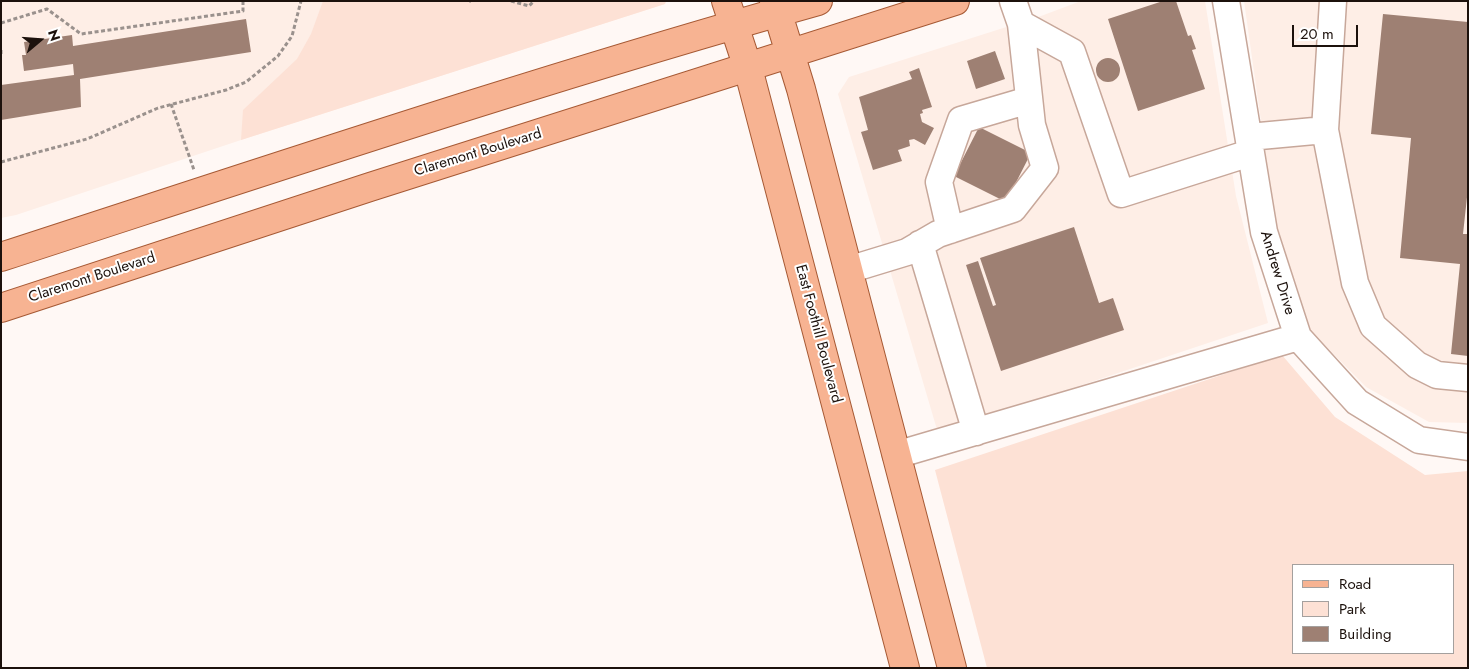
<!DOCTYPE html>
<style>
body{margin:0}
#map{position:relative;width:1469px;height:669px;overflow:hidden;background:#fff8f5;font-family:Jost,sans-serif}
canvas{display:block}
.frame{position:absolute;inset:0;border:2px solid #1c110c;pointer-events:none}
.legend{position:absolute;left:1292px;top:564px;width:162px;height:90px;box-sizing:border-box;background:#fff;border:1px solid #a4a09e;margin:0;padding:6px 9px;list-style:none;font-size:15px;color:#1c110c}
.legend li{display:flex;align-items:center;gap:10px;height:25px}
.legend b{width:25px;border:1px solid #a4a09e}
.north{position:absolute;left:15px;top:15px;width:50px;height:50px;-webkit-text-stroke:4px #fff;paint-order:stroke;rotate:72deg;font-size:14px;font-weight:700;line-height:20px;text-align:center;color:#1c110c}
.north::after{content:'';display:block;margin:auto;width:18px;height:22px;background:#1c110c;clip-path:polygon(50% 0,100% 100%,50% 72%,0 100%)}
.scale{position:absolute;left:1292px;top:25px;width:66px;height:22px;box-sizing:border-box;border:2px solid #1c110c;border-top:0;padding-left:6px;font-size:15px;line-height:18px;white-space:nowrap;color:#1c110c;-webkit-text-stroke:4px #fff;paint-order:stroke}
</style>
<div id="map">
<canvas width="1469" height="669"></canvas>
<div class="frame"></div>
<ul class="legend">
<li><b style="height:6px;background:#f7b392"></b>Road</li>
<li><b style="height:14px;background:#fde1d5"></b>Park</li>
<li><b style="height:14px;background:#9e8073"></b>Building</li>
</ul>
<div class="north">N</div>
<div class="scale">20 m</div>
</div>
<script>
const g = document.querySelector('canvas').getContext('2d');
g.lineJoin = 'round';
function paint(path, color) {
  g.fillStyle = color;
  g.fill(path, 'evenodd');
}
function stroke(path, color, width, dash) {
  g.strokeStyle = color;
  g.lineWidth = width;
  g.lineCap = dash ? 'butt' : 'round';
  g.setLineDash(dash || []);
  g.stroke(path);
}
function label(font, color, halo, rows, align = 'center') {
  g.font = font + ' Jost,sans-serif';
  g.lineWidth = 4;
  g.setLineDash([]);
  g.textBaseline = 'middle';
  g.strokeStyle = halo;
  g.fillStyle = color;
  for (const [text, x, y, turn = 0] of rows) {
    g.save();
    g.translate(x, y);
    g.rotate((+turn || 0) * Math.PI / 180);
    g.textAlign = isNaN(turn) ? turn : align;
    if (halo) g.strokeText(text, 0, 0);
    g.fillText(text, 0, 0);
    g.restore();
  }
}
const built = new Path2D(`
 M 1,1 L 666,1 L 665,4 L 241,140 L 16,215 L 1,218 Z
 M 1081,1 L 1205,1 L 1236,196 L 1268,323 L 938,433 L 838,94 L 849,77 L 1041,16 Z
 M 1244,1 L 1468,1 L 1468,423 L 1429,422 L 1366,387 L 1308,328 L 1275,220 Z`);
const green = new Path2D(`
 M 323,1 L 666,1 L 665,4 L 241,140 L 243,110 L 297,59 L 311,34 Z
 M 1282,355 L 1335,417 L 1425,475 L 1468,471 L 1468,668 L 987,668 L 935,470 ZM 1293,565 L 1453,565 L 1453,653 L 1293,653 Z`);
const building = new Path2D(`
 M 1163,1 L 1176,1 L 1188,36 L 1191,35 L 1196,49 L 1192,50 L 1205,89 L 1138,111 L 1108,19 Z
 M 1383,14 L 1468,22 L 1468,188 L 1463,234 L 1468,234 L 1468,356 L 1451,354 L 1460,264 L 1400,258 L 1411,138 L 1371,134 Z
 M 246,19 L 251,52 L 80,79 L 81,107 L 1,120 L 1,85 L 74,75 L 73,64 L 24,71 L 22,55 L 26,55 L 24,42 L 72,35 L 73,46 Z
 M 995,51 L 1005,79 L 976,89 L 967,61 Z
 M1096 70a12 12 0 1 1 24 0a12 12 0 1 1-24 0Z
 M 919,68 L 932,107 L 922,110 L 923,113 L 920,114 L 922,122 L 934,128 L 925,145 L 914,139 L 909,140 L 910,146 L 898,150 L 902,161 L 873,170 L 861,132 L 868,130 L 859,97 L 912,79 L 909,72 Z
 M 979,127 L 1031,153 L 1006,202 L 954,176 Z
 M 1074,227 L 1099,303 L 1113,298 L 1124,330 L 1001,371 L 966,265 L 978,261 L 993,306 L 996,305 L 980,258 Z`);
const path = new Path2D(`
 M 511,1 L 529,6 L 534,1
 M 469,2 L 470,1
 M 1,23 L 47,9 L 81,34 L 243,11 L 243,1
 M 1,50 L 1,56
 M 171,104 L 194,170
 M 1,162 L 87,139 L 158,108 L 226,90 L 246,82 L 278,56 L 292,36 L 301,1`);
const minor = new Path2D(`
 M 1013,1 L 1021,24 L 1072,52 L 1121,194 L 1250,153
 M 1226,1 L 1264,232 L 1298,337 L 1357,402 L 1419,440 L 1468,447
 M 1333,1 L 1325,130 L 1355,283 L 1373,326 L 1417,365 L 1437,375 L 1468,378
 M 1249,137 L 1325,130
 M 950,230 L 939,182 L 961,120 L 1029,100
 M 920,244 L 976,432
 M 848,270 L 907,252 L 938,234 L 1013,209 L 1045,168 L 1032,125 L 1021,24
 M 896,455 L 1298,337`);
const major = new Path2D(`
 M 726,1 L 748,68 L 905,668
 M 774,1 L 801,89 L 952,668
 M 1,257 C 272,169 543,78 818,1
 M 1,308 L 370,187 L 955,1`);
const streetNames = [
 ["Claremont Boulevard",478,153,-17],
 ["Andrew Drive",1277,273,73],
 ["Claremont Boulevard",92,278,-18],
 ["East Foothill Boulevard",818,334,75]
];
paint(built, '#feeee6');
paint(green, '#fde1d5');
paint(building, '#9e8073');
stroke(minor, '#c7a79a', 29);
stroke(major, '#a65934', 30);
stroke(path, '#9a918d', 3, [4, 2.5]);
stroke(minor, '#fff', 26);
stroke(major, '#f7b392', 28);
label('15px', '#1c110c', '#fff', streetNames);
</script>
